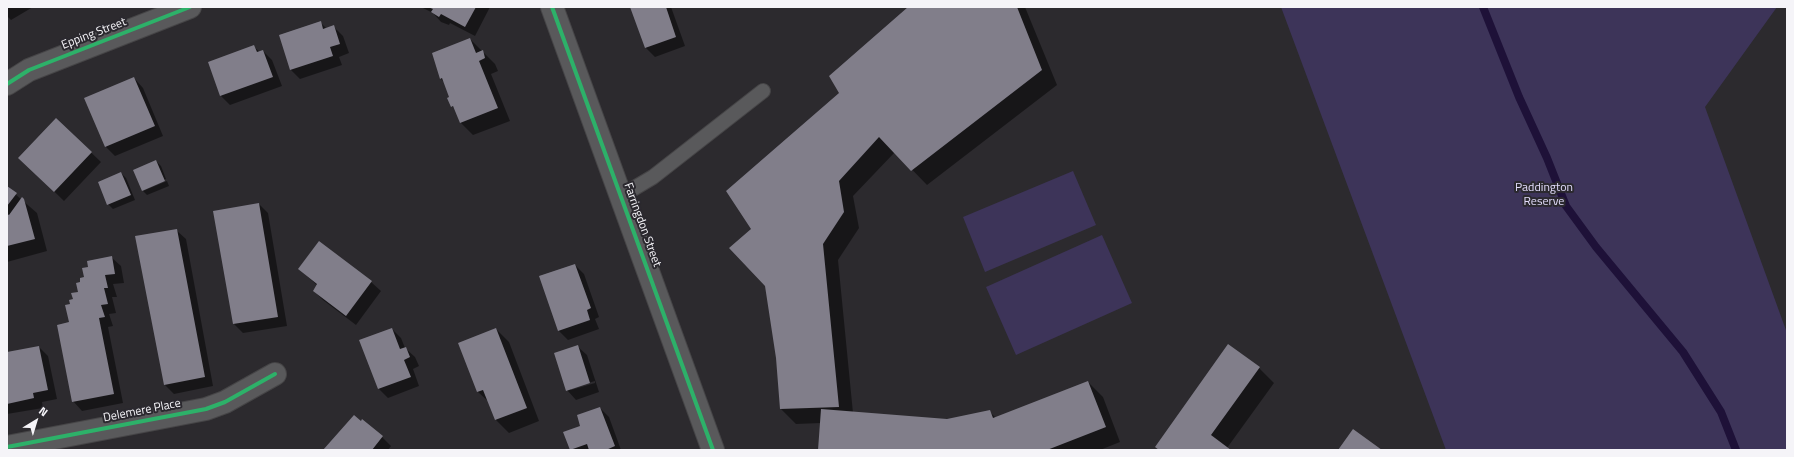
<!DOCTYPE html>
<style>
body{margin:0}
#map{position:relative;width:1794px;height:457px;overflow:hidden;background:#2c2a2e;font-family:"Titillium Web",sans-serif}
canvas{display:block}
.frame{position:absolute;inset:0;border:8px solid #f5f4f8;pointer-events:none}
.north{position:absolute;left:16px;top:401px;width:40px;height:40px;-webkit-text-stroke:3px #2b292f;paint-order:stroke;rotate:38deg;font-size:11px;font-weight:700;line-height:16px;text-align:center;color:#f5f4f8}
.north::after{content:'';display:block;margin:auto;width:14px;height:18px;background:#f5f4f8;clip-path:polygon(50% 0,100% 100%,50% 72%,0 100%)}
</style>
<div id="map">
<canvas width="1794" height="457"></canvas>
<div class="frame"></div>
<div class="north">N</div>
</div>
<script>
const g = document.querySelector('canvas').getContext('2d');
g.lineJoin = 'round';
function paint(path, color) {
  g.fillStyle = color;
  g.fill(path, 'evenodd');
}
function stroke(path, color, width, dash) {
  g.strokeStyle = color;
  g.lineWidth = width;
  g.lineCap = dash ? 'butt' : 'round';
  g.setLineDash(dash || []);
  g.stroke(path);
}
function label(font, color, halo, rows, align = 'center') {
  g.font = font + ' "Titillium Web",sans-serif';
  g.lineWidth = 4;
  g.setLineDash([]);
  g.textBaseline = 'middle';
  g.strokeStyle = halo;
  g.fillStyle = color;
  for (const [text, x, y, turn = 0] of rows) {
    g.save();
    g.translate(x, y);
    g.rotate((+turn || 0) * Math.PI / 180);
    g.textAlign = isNaN(turn) ? turn : align;
    if (halo) g.strokeText(text, 0, 0);
    g.fillText(text, 0, 0);
    g.restore();
  }
}
const green = new Path2D(`
 M 1281,7 L 1777,7 L 1705,107 L 1787,333 L 1787,450 L 1446,450 Z
 M 1073,171 L 1096,225 L 985,272 L 963,217 Z
 M 1102,235 L 1132,303 L 1016,355 L 986,287 Z`);
const shadow = new Path2D(`
 M 7,7 L 33,7 L 11,20 L 7,16 Z
 M 421,7 L 490,7 L 475,36 L 450,23 L 449,25 L 441,22 L 433,13 Z
 M 631,7 L 671,7 L 685,46 L 655,57 L 646,48 Z
 M 910,7 L 1025,7 L 1057,85 L 927,185 L 895,152 L 853,196 L 859,228 L 838,260 L 853,413 L 947,420 L 989,411 L 996,418 L 1088,382 L 1103,397 L 1120,442 L 1100,450 L 819,450 L 821,423 L 796,424 L 781,409 L 777,358 L 766,286 L 752,229 L 840,93 Z
 M 320,22 L 327,29 L 333,26 L 343,36 L 349,53 L 339,57 L 342,65 L 300,79 L 291,70 L 280,36 Z
 M 470,39 L 495,64 L 498,71 L 491,74 L 510,121 L 473,135 L 460,122 L 456,110 L 452,106 L 445,83 L 441,79 L 433,54 Z
 M 254,47 L 260,52 L 263,51 L 272,60 L 282,86 L 230,105 L 221,96 Z
 M 134,78 L 143,88 L 163,136 L 115,156 L 106,147 Z
 M 56,119 L 101,162 L 64,201 L 20,158 Z
 M 156,161 L 161,166 L 166,179 L 143,189 L 143,191 L 142,190 Z
 M 121,173 L 126,178 L 135,200 L 113,209 L 108,204 Z
 M 167,181 L 169,186 L 147,195 L 143,191 Z
 M 7,187 L 37,213 L 47,251 L 7,262 Z
 M 259,204 L 268,213 L 287,326 L 243,333 L 234,324 Z
 M 176,230 L 186,239 L 213,386 L 174,394 L 164,384 Z
 M 319,242 L 371,282 L 381,291 L 356,325 L 323,300 L 314,291 L 318,286 L 299,269 Z
 M 111,257 L 121,266 L 124,283 L 113,284 L 117,297 L 112,297 L 116,313 L 109,314 L 113,326 L 108,327 L 123,403 L 82,411 L 73,401 L 70,323 L 71,305 L 79,293 L 89,268 Z
 M 575,265 L 584,274 L 599,317 L 595,319 L 599,329 L 568,340 L 559,331 L 540,277 Z
 M 392,329 L 401,338 L 405,348 L 415,357 L 419,366 L 413,369 L 419,386 L 388,398 L 379,389 Z
 M 496,329 L 509,342 L 539,421 L 509,433 L 496,420 L 490,403 L 478,392 Z
 M 577,346 L 587,355 L 599,392 L 576,400 L 567,390 ZM 595,381 L 595,383 L 571,390 L 571,388 Z
 M 39,347 L 48,356 L 57,399 L 42,402 L 43,408 L 7,414 L 7,353 Z
 M 1259,368 L 1274,383 L 1227,448 L 1230,450 L 1160,450 Z
 M 600,408 L 609,417 L 621,450 L 571,450 L 565,432 L 582,426 Z
 M 382,437 L 391,446 L 388,450 L 324,450 Z`);
const stream = new Path2D(`
 M 1483,7 L 1519,97 L 1547,158 L 1566,206 L 1596,247 L 1683,352 L 1721,412 L 1736,450`);
const building = new Path2D(`
 M 428,7 L 476,7 L 465,27 L 441,14 L 439,17 L 431,12 L 433,9 Z
 M 630,7 L 666,7 L 676,37 L 645,48 Z
 M 908,7 L 1017,7 L 1042,70 L 911,171 L 879,137 L 839,181 L 844,212 L 823,244 L 839,407 L 780,409 L 776,358 L 765,286 L 729,248 L 751,229 L 726,191 L 839,93 L 829,76 Z
 M 321,21 L 323,29 L 334,25 L 340,44 L 330,47 L 333,56 L 290,70 L 279,35 Z
 M 470,38 L 476,53 L 483,50 L 485,58 L 479,61 L 498,108 L 460,123 L 453,106 L 451,107 L 447,98 L 449,97 L 442,78 L 440,79 L 432,53 Z
 M 254,45 L 257,52 L 263,50 L 273,77 L 220,96 L 208,62 Z
 M 134,77 L 155,126 L 105,147 L 84,98 Z
 M 56,118 L 92,152 L 54,192 L 18,158 Z
 M 156,160 L 165,181 L 142,191 L 133,170 Z
 M 121,172 L 131,195 L 107,205 L 98,182 Z
 M 7,186 L 17,193 L 7,206 Z
 M 22,197 L 24,199 L 35,239 L 7,246 L 7,214 L 9,215 Z
 M 259,203 L 278,317 L 233,324 L 213,211 Z
 M 177,229 L 205,377 L 164,385 L 135,236 Z
 M 319,241 L 372,281 L 346,316 L 313,291 L 317,284 L 298,269 Z
 M 112,256 L 115,274 L 105,275 L 108,288 L 104,288 L 108,304 L 101,305 L 105,317 L 99,318 L 114,394 L 72,402 L 57,325 L 69,322 L 65,305 L 70,304 L 69,300 L 73,299 L 71,293 L 78,292 L 76,283 L 80,282 L 80,278 L 84,277 L 82,268 L 88,267 L 87,261 Z
 M 575,264 L 591,308 L 587,310 L 590,320 L 558,331 L 539,276 Z
 M 392,328 L 400,349 L 406,347 L 410,357 L 404,360 L 411,377 L 378,389 L 359,340 Z
 M 496,328 L 527,408 L 495,420 L 483,390 L 477,392 L 458,343 Z
 M 1228,344 L 1260,367 L 1211,435 L 1231,450 L 1159,450 L 1155,447 Z
 M 578,345 L 590,383 L 566,391 L 554,353 Z
 M 39,346 L 48,390 L 33,393 L 34,398 L 7,404 L 7,352 Z
 M 1088,381 L 1106,427 L 1047,450 L 818,450 L 821,409 L 947,419 L 990,410 L 993,418 Z
 M 600,407 L 615,446 L 606,450 L 589,450 L 587,444 L 570,450 L 563,432 L 580,426 L 577,415 Z
 M 354,415 L 361,421 L 362,419 L 383,436 L 372,450 L 323,450 Z
 M 1353,429 L 1382,450 L 1338,450 Z`);
const lane = new Path2D(`
 M 621,196 L 653,177 L 763,91`);
const street = new Path2D(`
 M 552,7 L 713,450
 M 7,84 L 29,70 L 190,7
 M 7,447 L 206,409 L 225,402 L 275,374`);
const cycleway = new Path2D(`
 M 552,7 L 713,450
 M 7,84 L 29,70 L 190,7
 M 7,447 L 206,409 L 225,402 L 275,374`);
const streetNames = [
 ["Epping Street",94,34,-21],
 ["Farringdon Street",642,225,70],
 ["Delemere Place",142,411,-11]
];
const parkNames = [
 ["Paddington",1544,188],
 ["Reserve",1544,202]
];
paint(green, '#3d3459');
paint(shadow, '#0007');
stroke(stream, '#1e1138', 8);
paint(building, '#817e8a');
stroke(lane, '#464547', 16);
stroke(street, '#464547', 24);
stroke(lane, '#59595b', 14);
stroke(street, '#59595b', 22);
stroke(cycleway, '#2db169', 4);
label('12px', '#f5f4f8', '#2b292f', streetNames);
label('12px', '#e1dbfa', '#2b292f', parkNames);
</script>
